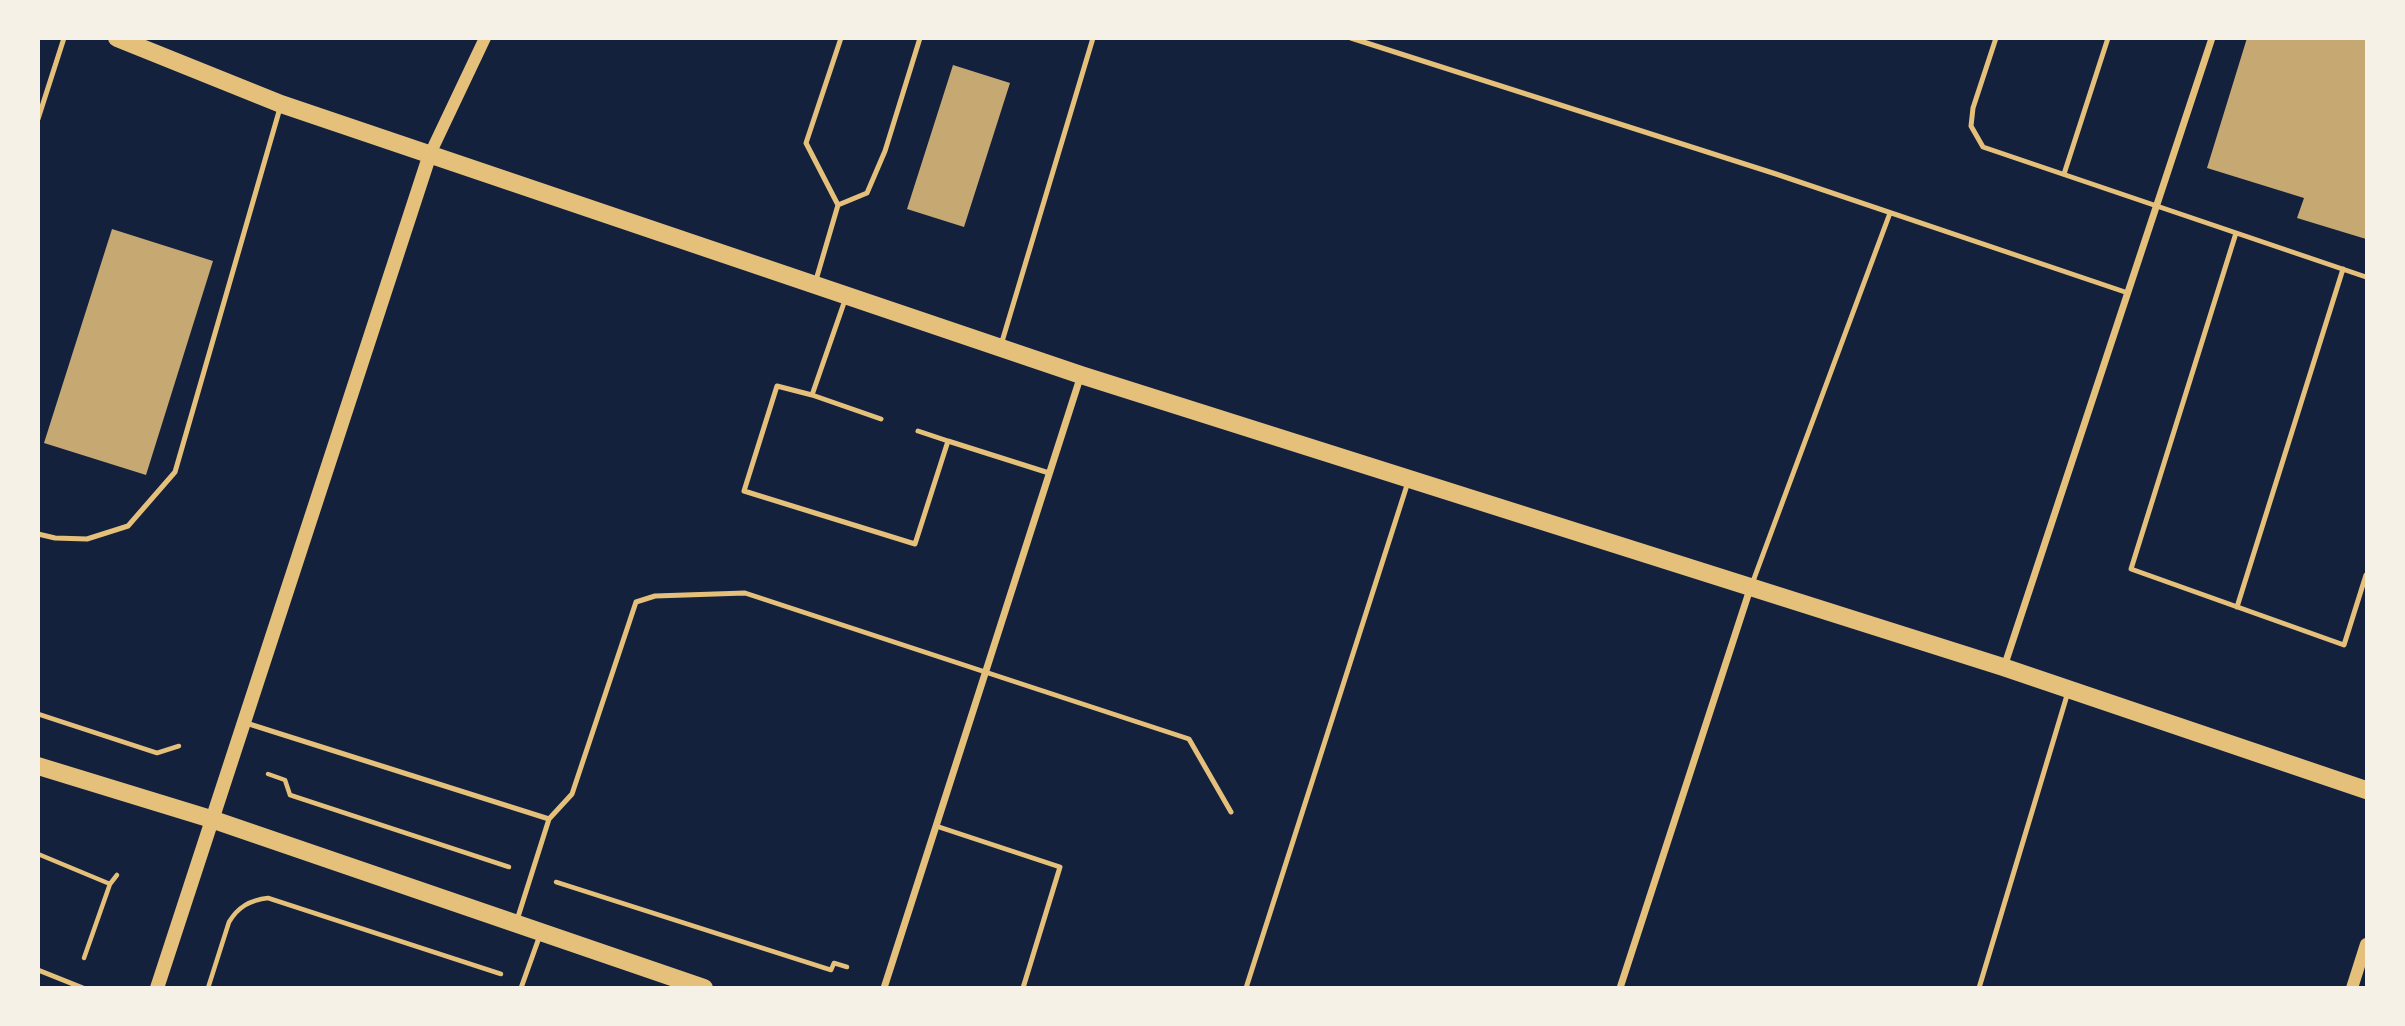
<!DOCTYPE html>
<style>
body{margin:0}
#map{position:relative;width:2405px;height:1026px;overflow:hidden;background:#14213d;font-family:Jost,sans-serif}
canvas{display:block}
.frame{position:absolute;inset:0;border:40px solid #f6f1e7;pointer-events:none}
</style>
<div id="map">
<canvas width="2405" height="1026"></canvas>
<div class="frame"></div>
</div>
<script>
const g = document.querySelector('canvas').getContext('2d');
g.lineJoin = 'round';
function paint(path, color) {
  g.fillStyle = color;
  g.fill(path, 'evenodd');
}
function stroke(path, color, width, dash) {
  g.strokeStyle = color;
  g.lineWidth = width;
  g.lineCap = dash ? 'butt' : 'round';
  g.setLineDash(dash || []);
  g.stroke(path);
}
const building = new Path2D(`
 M 2247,38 L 2366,38 L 2366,239 L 2297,218 L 2304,198 L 2207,168 Z
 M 953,65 L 1010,83 L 964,227 L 907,209 Z
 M 112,229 L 213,261 L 146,475 L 44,443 Z`);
const path = new Path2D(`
 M 38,714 L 157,753 L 179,746
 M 268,774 L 285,780 L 290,795 L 509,867
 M 38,854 L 110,884
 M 556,882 L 831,970 L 834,963 L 847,967
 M 84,958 L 110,884 L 117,875
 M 208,988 L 229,922 C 238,907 250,900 268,898 L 501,974`);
const service = new Path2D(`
 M 1351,38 L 1776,174 L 2128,293
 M 1996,38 L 1973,108 L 1971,126 L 1983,147 L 2366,277
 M 38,119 L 64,38
 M 2064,174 L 2108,38
 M 838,205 L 806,143 L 841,38
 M 2236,233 L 2131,569 L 2344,645 L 2366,575
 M 816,280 L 838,205 L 867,193 L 885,151 L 920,38
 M 845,300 L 812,395 L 777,386 L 744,491 L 915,544 L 948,441 L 1049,473
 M 1001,345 L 1093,38
 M 812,395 L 881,419
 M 918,431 L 948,441
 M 38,534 L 55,538 L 87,539 L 128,526 L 175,472 L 280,108
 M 1752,584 L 1890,213
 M 2237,607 L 2343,269
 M 246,723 L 549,819
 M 936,826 L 1060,867 L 1023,988
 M 517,920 L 549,819 L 572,794 L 636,602 L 655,596 L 745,593 L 1189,739 L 1231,812
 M 38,970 L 83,988
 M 521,988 L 540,935
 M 1246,988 L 1408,482
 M 1979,988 L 2068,692`);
const minor = new Path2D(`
 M 2004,667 L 2212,38
 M 884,988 L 1081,375
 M 1620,988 L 1750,589`);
const tertiary = new Path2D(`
 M 430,154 L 485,38
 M 2352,988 L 2366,944`);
const secondary = new Path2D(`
 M 157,988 L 430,154`);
const primary = new Path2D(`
 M 117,38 L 281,104 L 1081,375 L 2003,667 L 2366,790
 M 38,766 L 211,819 L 704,988`);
paint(building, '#c6a872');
stroke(path, '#e5c07b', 4.5);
stroke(service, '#e5c07b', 5);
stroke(minor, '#e5c07b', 7);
stroke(tertiary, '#e5c07b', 12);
stroke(secondary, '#e5c07b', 14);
stroke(primary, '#e5c07b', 18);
</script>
